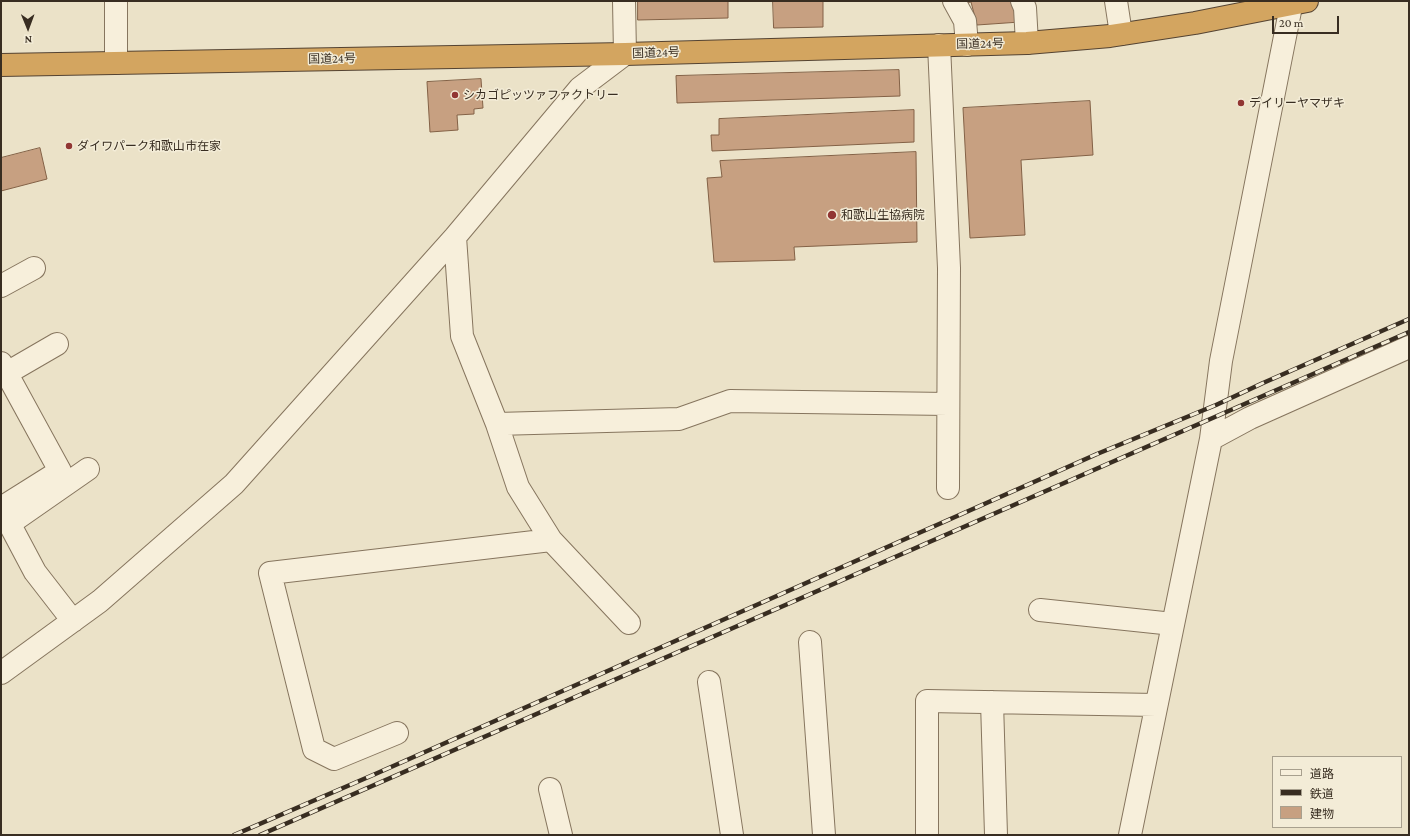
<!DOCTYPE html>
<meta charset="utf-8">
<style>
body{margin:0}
#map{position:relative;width:1410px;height:836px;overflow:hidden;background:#ebe2c8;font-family:"Crimson Pro","Noto Sans JP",serif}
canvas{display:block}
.frame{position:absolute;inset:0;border:2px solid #382d21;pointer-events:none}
.legend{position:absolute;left:1272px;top:756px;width:130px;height:72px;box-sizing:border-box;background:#f3ecd7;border:1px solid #a8a08e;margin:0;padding:5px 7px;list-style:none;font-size:12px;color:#382d21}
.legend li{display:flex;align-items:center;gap:8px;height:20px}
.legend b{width:20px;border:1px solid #a8a08e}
.north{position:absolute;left:8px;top:8px;width:40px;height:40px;-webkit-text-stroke:3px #f3ecd7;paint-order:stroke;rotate:179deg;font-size:11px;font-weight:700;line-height:16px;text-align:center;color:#382d21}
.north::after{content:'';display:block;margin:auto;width:14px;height:18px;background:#382d21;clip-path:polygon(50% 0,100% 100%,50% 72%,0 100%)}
.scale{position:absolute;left:1272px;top:16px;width:67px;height:18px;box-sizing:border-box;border:2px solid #382d21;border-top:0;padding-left:5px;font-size:12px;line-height:14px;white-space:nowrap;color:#382d21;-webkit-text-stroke:3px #f3ecd7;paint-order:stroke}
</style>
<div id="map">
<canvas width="1410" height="836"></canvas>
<div class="frame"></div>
<ul class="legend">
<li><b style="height:5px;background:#f7efdb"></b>道路</li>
<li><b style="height:5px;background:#382d21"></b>鉄道</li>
<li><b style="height:11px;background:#c7a081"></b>建物</li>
</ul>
<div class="north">N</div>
<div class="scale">20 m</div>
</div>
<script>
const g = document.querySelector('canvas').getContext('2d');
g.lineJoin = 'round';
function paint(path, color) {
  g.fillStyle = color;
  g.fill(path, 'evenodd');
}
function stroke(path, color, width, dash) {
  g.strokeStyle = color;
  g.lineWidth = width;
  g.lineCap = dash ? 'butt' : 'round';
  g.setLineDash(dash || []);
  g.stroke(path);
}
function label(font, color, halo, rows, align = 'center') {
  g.font = font + ' "Crimson Pro","Noto Sans JP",serif';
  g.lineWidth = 3;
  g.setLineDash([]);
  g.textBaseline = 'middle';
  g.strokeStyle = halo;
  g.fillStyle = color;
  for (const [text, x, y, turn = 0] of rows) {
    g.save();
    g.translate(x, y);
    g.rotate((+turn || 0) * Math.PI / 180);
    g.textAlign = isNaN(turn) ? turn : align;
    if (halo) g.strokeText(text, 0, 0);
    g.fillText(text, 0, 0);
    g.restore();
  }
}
const building = new Path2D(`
 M 638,1 L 728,1 L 728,18 L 638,20 Z
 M 773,1 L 823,1 L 823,27 L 774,28 Z
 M 963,1 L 1013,1 L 1020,22 L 977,25 L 971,2 L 964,3 Z
 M 899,70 L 900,96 L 677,103 L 676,76 Z
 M 481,79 L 483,108 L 474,109 L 474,114 L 457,115 L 458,130 L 430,132 L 427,82 Z
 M 1090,101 L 1093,155 L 1021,160 L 1025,235 L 970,238 L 963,108 Z
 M 914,110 L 914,142 L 712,151 L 711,135 L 719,135 L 719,119 Z
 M 40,148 L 47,179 L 1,191 L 1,158 Z
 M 916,152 L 917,242 L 794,247 L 795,260 L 714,262 L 707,178 L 722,177 L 720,161 Z`);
const minor = new Path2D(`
 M 116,1 L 116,63
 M 954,1 L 965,21 L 967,45
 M 1022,1 L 1025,8 L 1027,43
 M 1116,1 L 1121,34
 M 939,45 L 949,268 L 948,488
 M 455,237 L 462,336 L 497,424 L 518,487 L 551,540 L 629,623
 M 1,286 L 34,268
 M 1,363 L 60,471 L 1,508
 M 7,373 L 57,344
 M 497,424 L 679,419 L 730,401 L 948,404
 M 1211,439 L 1250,418 L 1409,347
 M 1,508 L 35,572 L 73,621
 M 9,524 L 88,469
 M 1040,610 L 1173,624
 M 810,642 L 824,835
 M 1,673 L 100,601 L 234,484 L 455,237 L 580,88 L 625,54 L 624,1
 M 709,682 L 732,835
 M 992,702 L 996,835
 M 397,733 L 334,759 L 314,749 L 270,573 L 551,540
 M 550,789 L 561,835
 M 927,835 L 927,701 L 1156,705
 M 1130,835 L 1211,439 L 1221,361 L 1292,1`);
const highway = new Path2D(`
 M 1,65 L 625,54 L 1027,43 L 1110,36 L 1195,23 L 1307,1`);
const rail = new Path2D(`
 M 234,835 L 373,775 L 1097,454 L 1216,405 L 1263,383 L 1409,319
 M 260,835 L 1409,332`);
const markers = [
 [455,95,4,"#913633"],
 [1241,103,4,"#913633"],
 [69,146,4,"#913633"],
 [832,215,5,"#913633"]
];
const streetNames = [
 ["国道24号",980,44,-1],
 ["国道24号",656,53,-2],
 ["国道24号",332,59,-1]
];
const poiNames = [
 ["シカゴピッツァファクトリー",463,95],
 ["デイリーヤマザキ",1249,103],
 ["ダイワパーク和歌山市在家",77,146],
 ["和歌山生協病院",841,215]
];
paint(building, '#c7a081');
stroke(building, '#836146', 1);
stroke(minor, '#86755e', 24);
stroke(highway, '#544332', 24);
stroke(minor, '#f7efdb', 22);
stroke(highway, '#d3a560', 22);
stroke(rail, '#382d21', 4.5);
stroke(rail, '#f3ecd7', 3, [9]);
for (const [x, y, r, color] of markers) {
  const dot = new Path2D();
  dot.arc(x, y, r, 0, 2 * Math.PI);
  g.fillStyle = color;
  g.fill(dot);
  stroke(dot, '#f3ecd7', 1.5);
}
label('12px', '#382d21', '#f3ecd7', streetNames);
label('12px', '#382d21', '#f3ecd7', poiNames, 'left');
</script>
